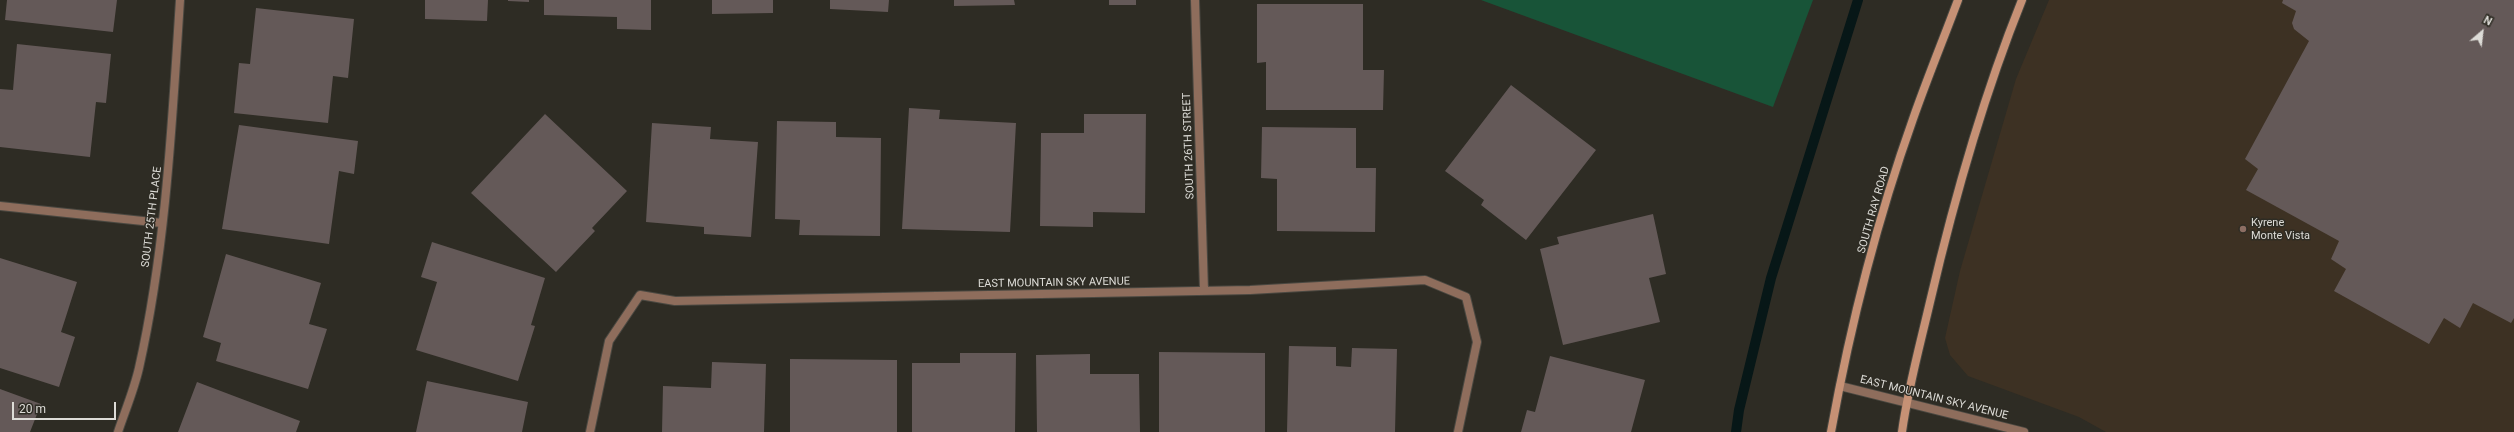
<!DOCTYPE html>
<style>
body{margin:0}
#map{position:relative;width:2514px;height:432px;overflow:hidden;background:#2e2c24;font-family:Roboto,sans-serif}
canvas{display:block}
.north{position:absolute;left:2462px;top:12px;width:40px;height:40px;-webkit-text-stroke:3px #2e2c24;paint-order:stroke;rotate:28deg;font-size:11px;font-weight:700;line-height:16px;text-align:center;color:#dddcd7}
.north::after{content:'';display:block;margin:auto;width:14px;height:18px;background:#dddcd7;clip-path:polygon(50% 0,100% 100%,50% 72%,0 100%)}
.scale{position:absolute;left:12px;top:402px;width:104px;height:18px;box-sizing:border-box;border:2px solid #dddcd7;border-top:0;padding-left:5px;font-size:12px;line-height:14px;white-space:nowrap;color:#dddcd7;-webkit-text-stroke:3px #2e2c24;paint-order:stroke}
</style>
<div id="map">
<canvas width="2514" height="432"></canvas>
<div class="north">N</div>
<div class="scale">20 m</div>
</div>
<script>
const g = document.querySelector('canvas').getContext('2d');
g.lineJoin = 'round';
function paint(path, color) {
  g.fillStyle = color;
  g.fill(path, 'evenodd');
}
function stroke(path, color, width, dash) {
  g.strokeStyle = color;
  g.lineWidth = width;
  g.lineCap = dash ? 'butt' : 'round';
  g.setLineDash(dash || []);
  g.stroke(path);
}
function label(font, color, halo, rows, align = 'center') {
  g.font = font + ' Roboto,sans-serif';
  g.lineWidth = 3;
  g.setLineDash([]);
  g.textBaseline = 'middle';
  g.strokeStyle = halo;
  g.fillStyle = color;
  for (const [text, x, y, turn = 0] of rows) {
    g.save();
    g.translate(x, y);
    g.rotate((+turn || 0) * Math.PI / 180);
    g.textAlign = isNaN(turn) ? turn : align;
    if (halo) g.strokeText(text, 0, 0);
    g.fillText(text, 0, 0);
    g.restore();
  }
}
const education = new Path2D(`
 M 2049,0 L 2514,0 L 2514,432 L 2106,432 L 2079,417 L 1968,376 L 1950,355 L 1945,338 L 1960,271 L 2016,79 Z`);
const green = new Path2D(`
 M 1481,0 L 1813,0 L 1773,107 Z`);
const stream = new Path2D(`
 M 1736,432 L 1739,410 L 1771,278 L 1858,0`);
const building = new Path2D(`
 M 7,0 L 117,0 L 113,32 L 5,20 Z
 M 425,0 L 488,0 L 487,21 L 425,19 Z
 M 508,0 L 529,0 L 529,2 L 508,1 Z
 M 544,0 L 651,0 L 651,30 L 617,29 L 617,17 L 544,15 Z
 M 712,0 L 773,0 L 773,13 L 712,14 Z
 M 830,0 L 889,0 L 888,12 L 830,9 Z
 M 954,0 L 1014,0 L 1015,5 L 954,6 Z
 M 1109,0 L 1136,0 L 1136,5 L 1109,5 Z
 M 2283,0 L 2514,0 L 2514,318 L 2511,323 L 2473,303 L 2460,328 L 2444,318 L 2429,344 L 2334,291 L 2346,269 L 2331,259 L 2339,241 L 2246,190 L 2258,169 L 2245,159 L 2309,41 L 2294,29 L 2292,23 L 2296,11 L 2282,3 Z
 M 1257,4 L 1363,4 L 1363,70 L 1384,70 L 1383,110 L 1266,110 L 1266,62 L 1257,63 Z
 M 256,8 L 354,19 L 348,78 L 333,76 L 328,123 L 234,113 L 239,63 L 250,64 Z
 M 17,44 L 111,54 L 106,103 L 96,102 L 90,157 L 0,147 L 0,89 L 13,90 Z
 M 1511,85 L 1596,150 L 1526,240 L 1481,205 L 1484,200 L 1445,171 Z
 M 909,108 L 940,110 L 939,119 L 1016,123 L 1010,232 L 902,229 Z
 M 545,114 L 627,191 L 592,228 L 595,231 L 556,272 L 471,193 Z
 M 1084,114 L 1146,114 L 1145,213 L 1093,212 L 1093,227 L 1040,226 L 1041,133 L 1084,133 Z
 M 777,121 L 836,122 L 836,137 L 881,138 L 880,236 L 799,235 L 800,220 L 775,219 Z
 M 652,123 L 711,127 L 710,139 L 758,142 L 751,237 L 704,234 L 704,227 L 646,222 Z
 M 239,125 L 358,141 L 354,174 L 339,171 L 329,244 L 222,229 Z
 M 1262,127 L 1356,128 L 1356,168 L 1376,168 L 1375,232 L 1277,231 L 1277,179 L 1261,178 Z
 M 1653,214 L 1666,274 L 1649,278 L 1660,322 L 1563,345 L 1540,249 L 1559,244 L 1557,237 Z
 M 432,242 L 545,278 L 531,325 L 535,326 L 518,381 L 416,350 L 437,282 L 421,277 Z
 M 226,254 L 321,283 L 309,324 L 327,329 L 308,389 L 216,361 L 221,343 L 203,337 Z
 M 0,258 L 77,282 L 61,332 L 75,337 L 59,387 L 0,368 Z
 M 1289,346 L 1336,347 L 1336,366 L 1351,367 L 1352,348 L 1397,349 L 1395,432 L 1287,432 Z
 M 1159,352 L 1265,353 L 1265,432 L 1159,432 Z
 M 960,353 L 1016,353 L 1015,432 L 912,432 L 912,363 L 960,363 Z
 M 1090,354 L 1090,374 L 1139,374 L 1140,432 L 1037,432 L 1036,355 Z
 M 1550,356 L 1645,380 L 1631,432 L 1521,432 L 1527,410 L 1535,412 Z
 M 790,359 L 897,360 L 897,432 L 790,432 Z
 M 712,362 L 766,364 L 764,432 L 662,432 L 663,386 L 711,388 Z
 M 427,381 L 528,402 L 522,432 L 416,432 Z
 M 197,382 L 300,421 L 296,432 L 178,432 Z
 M 0,389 L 41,404 L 30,432 L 0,432 Z`);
const minor = new Path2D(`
 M 1195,0 L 1204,290
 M 0,206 L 162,223
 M 1840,386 L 2024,432
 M 118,432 C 125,411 134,390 139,368 C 166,248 172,123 180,0
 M 590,432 L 609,341 L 640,295 L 675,301 L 1250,290 L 1425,280 L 1466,297 L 1477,342 L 1458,432`);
const secondary = new Path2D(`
 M 1831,432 C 1850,327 1877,220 1913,119 C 1927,79 1943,40 1958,0
 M 1902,432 C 1908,388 1920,345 1930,302 C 1954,199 1983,97 2022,0`);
const markers = [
 [2243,229,4,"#8d6e63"]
];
const streetNames = [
 ["SOUTH 26TH STREET",1189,146,-92],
 ["SOUTH RAY ROAD",1874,210,-74],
 ["SOUTH 25TH PLACE",152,217,-83],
 ["EAST MOUNTAIN SKY AVENUE",1054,283,-1],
 ["EAST MOUNTAIN SKY AVENUE",1934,398,14]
];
const poiNames = [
 ["Kyrene",2251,223],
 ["Monte Vista",2251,236]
];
paint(education, '#3d3123');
paint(green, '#185438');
stroke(stream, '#071717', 10);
paint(building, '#645958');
stroke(minor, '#4a4841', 10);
stroke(secondary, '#4a4841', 10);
stroke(minor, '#8e6d5c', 8);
stroke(secondary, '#c69175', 8);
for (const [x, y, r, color] of markers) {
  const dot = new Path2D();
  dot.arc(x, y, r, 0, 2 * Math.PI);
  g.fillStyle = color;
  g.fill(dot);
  stroke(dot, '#2e2c24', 1.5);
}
label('11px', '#dddcd7', '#2e2c24', streetNames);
label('11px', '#dddcd7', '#2e2c24', poiNames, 'left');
</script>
